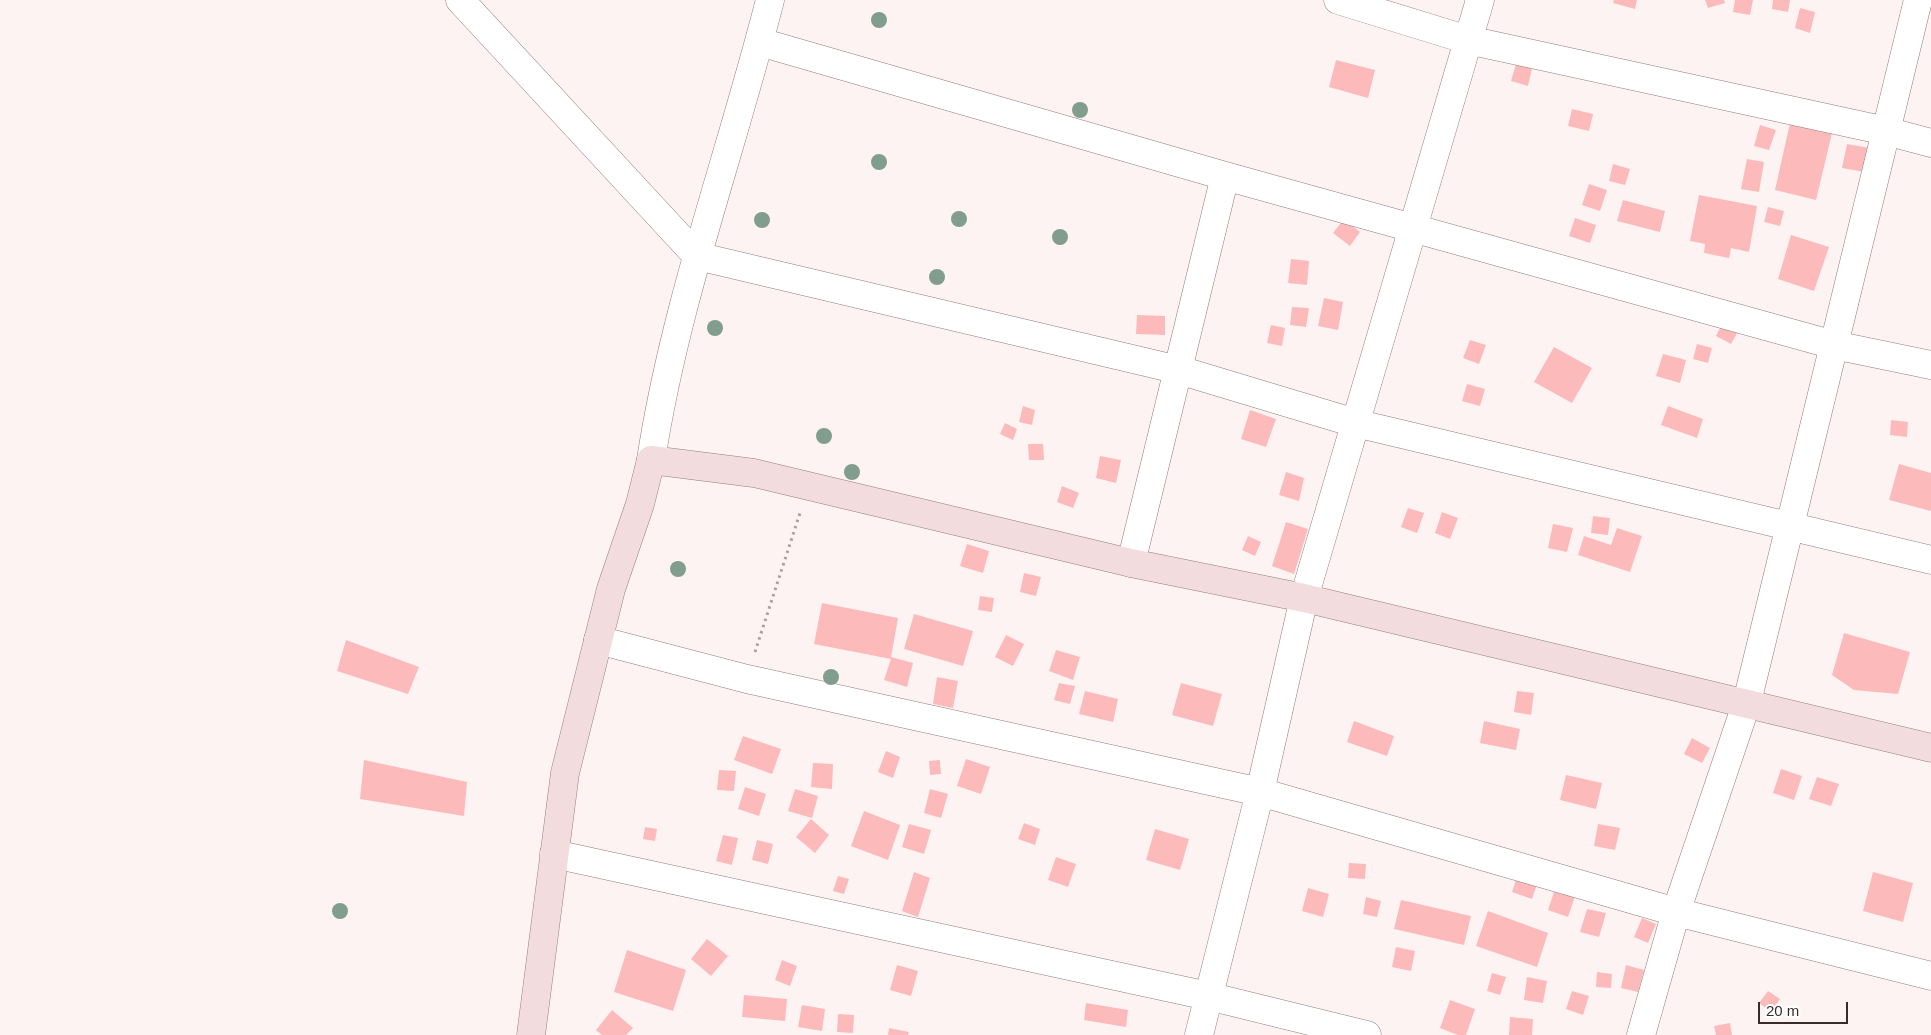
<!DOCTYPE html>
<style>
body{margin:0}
#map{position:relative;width:1931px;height:1035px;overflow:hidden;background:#fef3f3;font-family:Arial,sans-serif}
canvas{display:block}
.scale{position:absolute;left:1758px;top:1002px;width:90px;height:22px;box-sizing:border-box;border:2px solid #372c2c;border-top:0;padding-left:6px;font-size:15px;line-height:18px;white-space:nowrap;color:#372c2c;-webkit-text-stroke:4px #fff;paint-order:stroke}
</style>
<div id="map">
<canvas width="1931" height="1035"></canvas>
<div class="scale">20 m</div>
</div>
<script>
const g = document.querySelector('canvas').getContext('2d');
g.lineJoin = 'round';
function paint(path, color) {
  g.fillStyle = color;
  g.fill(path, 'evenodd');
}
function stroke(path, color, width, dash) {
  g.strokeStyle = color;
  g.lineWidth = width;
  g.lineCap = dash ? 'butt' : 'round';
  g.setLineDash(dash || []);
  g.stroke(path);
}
const building = new Path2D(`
 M 1614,0 L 1637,0 L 1635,9 L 1613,3 Z
 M 1705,0 L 1724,0 L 1725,3 L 1708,8 Z
 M 1735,0 L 1753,0 L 1750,15 L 1733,12 Z
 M 1773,0 L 1790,0 L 1788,12 L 1772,9 Z
 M 1800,8 L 1815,12 L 1810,33 L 1795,28 Z
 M 1336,60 L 1375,70 L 1368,98 L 1329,87 Z
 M 1516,64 L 1532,68 L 1528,86 L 1511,81 Z
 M 1572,109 L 1593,114 L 1589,131 L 1568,126 Z
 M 1790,123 L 1832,133 L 1816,200 L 1775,190 Z
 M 1760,125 L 1776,130 L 1769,150 L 1754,146 Z
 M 1847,144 L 1870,148 L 1865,172 L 1842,168 Z
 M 1747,159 L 1764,162 L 1759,192 L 1741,189 Z
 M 1613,164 L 1630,169 L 1625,185 L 1609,181 Z
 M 1589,184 L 1607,190 L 1600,211 L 1582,205 Z
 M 1699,195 L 1757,206 L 1749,252 L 1731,248 L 1729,258 L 1704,253 L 1705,244 L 1690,241 Z
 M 1623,200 L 1665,211 L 1660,232 L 1617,221 Z
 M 1768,207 L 1784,211 L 1780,226 L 1764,222 Z
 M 1575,218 L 1596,225 L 1590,243 L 1569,236 Z
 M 1344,219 L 1360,232 L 1350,246 L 1333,233 Z
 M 1791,235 L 1829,247 L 1814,291 L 1778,279 Z
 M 1291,259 L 1309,261 L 1307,285 L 1288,283 Z
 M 1324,298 L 1343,302 L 1338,330 L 1318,326 Z
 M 1292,307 L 1309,308 L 1306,327 L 1290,325 Z
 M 1137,315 L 1165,316 L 1165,335 L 1136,334 Z
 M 1724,320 L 1740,328 L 1731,344 L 1716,336 Z
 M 1271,325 L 1285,328 L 1282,346 L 1267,343 Z
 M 1470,340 L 1486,345 L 1479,364 L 1463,358 Z
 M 1697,344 L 1712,348 L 1708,363 L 1693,359 Z
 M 1554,347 L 1592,368 L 1572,403 L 1534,382 Z
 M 1663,354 L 1686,360 L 1680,383 L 1656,376 Z
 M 1467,384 L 1485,389 L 1480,406 L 1462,401 Z
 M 1023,406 L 1035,410 L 1032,425 L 1019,422 Z
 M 1668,406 L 1703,419 L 1697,438 L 1661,425 Z
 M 1250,410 L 1276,419 L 1266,447 L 1241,439 Z
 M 1891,420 L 1908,422 L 1907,437 L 1890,435 Z
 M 1005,423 L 1017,429 L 1013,440 L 1000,434 Z
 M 1028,444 L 1043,444 L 1044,460 L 1029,460 Z
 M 1100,456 L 1121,460 L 1116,483 L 1096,478 Z
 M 1899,464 L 1931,473 L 1931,511 L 1889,500 Z
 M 1286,472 L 1304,478 L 1299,501 L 1279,495 Z
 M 1062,486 L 1079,493 L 1073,508 L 1057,502 Z
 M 1408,508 L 1424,513 L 1417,533 L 1401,527 Z
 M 1442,512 L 1458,518 L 1450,539 L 1435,533 Z
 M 1593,516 L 1610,518 L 1608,535 L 1591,533 Z
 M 1286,522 L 1308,529 L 1294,574 L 1272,566 Z
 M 1553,524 L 1573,528 L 1567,552 L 1548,548 Z
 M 1617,528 L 1642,536 L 1630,572 L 1578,555 L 1584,536 L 1611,545 Z
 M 1248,536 L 1261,542 L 1255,556 L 1242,550 Z
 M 967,544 L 989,551 L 983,573 L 960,566 Z
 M 1024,573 L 1041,577 L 1036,596 L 1020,592 Z
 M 980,596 L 994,598 L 992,612 L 978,610 Z
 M 822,603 L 898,618 L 891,657 L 913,663 L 907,687 L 884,680 L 891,659 L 814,644 Z
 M 914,614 L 973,631 L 963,666 L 904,649 Z
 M 1844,633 L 1910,652 L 1898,694 L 1854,690 L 1832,675 Z
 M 1006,635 L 1024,644 L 1013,666 L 995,657 Z
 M 346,640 L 419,667 L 408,694 L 337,671 Z
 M 1056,650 L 1080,657 L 1073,680 L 1049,671 Z
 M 937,677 L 958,681 L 953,708 L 933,704 Z
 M 1059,683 L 1075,686 L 1070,704 L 1054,700 Z
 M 1181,683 L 1222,694 L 1213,726 L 1172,715 Z
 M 1085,691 L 1118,699 L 1113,722 L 1079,714 Z
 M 1517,691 L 1534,693 L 1531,715 L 1514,712 Z
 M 1354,721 L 1394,736 L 1387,756 L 1347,742 Z
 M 1484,721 L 1520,729 L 1516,750 L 1480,743 Z
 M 743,736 L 781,749 L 772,774 L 734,760 Z
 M 1692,738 L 1710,748 L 1702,763 L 1684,754 Z
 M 886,751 L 900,757 L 893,778 L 878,772 Z
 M 966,759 L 990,767 L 981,794 L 957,786 Z
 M 364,760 L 467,782 L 464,816 L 360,799 Z
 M 940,760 L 941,774 L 930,775 L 929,761 Z
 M 813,763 L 833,764 L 832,789 L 811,787 Z
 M 1781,769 L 1802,776 L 1794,800 L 1773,793 Z
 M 719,770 L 736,771 L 734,791 L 717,790 Z
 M 1566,775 L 1602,783 L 1596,809 L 1560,800 Z
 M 1817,777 L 1839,784 L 1831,806 L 1809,799 Z
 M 745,787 L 766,794 L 759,816 L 738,809 Z
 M 795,789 L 818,796 L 812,818 L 788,811 Z
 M 930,789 L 948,794 L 941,818 L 924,813 Z
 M 864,811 L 900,825 L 888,860 L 851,846 Z
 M 811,819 L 829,835 L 815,853 L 796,837 Z
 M 1024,823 L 1040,829 L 1035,845 L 1018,839 Z
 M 909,824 L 931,830 L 924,854 L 902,847 Z
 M 1598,824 L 1620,828 L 1615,850 L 1594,846 Z
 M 645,827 L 657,829 L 655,841 L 643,839 Z
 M 1155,829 L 1189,839 L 1180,870 L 1146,860 Z
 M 723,835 L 738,838 L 732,865 L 716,861 Z
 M 757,840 L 773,844 L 768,864 L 752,860 Z
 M 1056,857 L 1076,864 L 1068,887 L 1048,880 Z
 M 1349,863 L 1366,864 L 1365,879 L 1348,878 Z
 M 914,872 L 930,878 L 918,917 L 902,911 Z
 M 1873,872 L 1913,883 L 1903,922 L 1863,911 Z
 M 838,876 L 849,879 L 844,894 L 833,891 Z
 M 1517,877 L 1537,884 L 1532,899 L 1512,892 Z
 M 1556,886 L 1576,893 L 1568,917 L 1548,910 Z
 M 1308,888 L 1329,894 L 1323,917 L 1302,911 Z
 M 1366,897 L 1381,901 L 1377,917 L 1363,914 Z
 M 1401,900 L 1471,916 L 1464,945 L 1394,929 Z
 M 1587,909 L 1606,913 L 1599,937 L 1580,932 Z
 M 1488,911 L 1548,933 L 1537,967 L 1476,946 Z
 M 1642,918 L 1656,924 L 1648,943 L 1634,937 Z
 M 707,939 L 728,956 L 711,976 L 691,959 Z
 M 1396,947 L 1415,951 L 1411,971 L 1392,967 Z
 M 627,950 L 686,970 L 673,1011 L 614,992 Z
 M 782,960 L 797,966 L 790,986 L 775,980 Z
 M 897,965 L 918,971 L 911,996 L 890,990 Z
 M 1626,965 L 1644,970 L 1638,992 L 1621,988 Z
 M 1597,972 L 1612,974 L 1611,988 L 1596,987 Z
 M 1492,973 L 1506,977 L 1500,995 L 1487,991 Z
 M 1527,977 L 1547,981 L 1543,1003 L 1524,1000 Z
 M 1572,991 L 1589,996 L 1583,1015 L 1566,1009 Z
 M 1768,991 L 1780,999 L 1771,1012 L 1759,1003 Z
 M 744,995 L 787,999 L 785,1021 L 742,1017 Z
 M 1450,1000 L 1475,1009 L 1466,1035 L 1458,1035 L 1440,1028 Z
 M 1086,1003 L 1128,1010 L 1126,1027 L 1084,1020 Z
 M 802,1005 L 825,1009 L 822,1031 L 798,1027 Z
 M 612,1010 L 633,1028 L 626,1035 L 602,1035 L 596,1030 Z
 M 838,1014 L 854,1015 L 853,1033 L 837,1032 Z
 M 1510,1017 L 1533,1019 L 1532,1035 L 1509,1035 Z
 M 1730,1023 L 1732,1035 L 1716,1035 L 1714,1026 Z
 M 889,1028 L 909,1032 L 908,1035 L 888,1035 Z`);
const path = new Path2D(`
 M 755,652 L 800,513`);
const street = new Path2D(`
 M 460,0 L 697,256 L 1179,370 L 1355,423 L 1931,560
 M 1338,0 L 1468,40 L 1886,131 L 1931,143
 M 760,42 L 1225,176 L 1834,345 L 1931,365
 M 651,460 C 675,303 731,154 770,0
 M 1131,563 L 1225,176
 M 598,640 L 747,679 L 1260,792 L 1676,912 L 1931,976
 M 554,854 L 1208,996 L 1367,1035
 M 1199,1035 L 1260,792 L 1304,598 L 1480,0
 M 1641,1035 L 1676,912 L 1747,702 L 1918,0`);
const secondary = new Path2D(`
 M 531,1035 L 565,773 L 611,589 L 640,504 L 651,460 L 754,473 L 1131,563 L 1304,598 L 1931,748`);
const trees = [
 [879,20],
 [1080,110],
 [879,162],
 [959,219],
 [762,220],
 [1060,237],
 [937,277],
 [715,328],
 [824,436],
 [852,472],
 [678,569],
 [831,677],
 [340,911]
];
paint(building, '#fdbabb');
stroke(street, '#957c7c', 29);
stroke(secondary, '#957c7c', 29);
stroke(path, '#aba0a0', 3, [2.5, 4]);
stroke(street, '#fff', 28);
stroke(secondary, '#f2dcdd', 28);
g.fillStyle = '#819d8e';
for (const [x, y] of trees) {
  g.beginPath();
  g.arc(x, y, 8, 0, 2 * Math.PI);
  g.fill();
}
</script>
